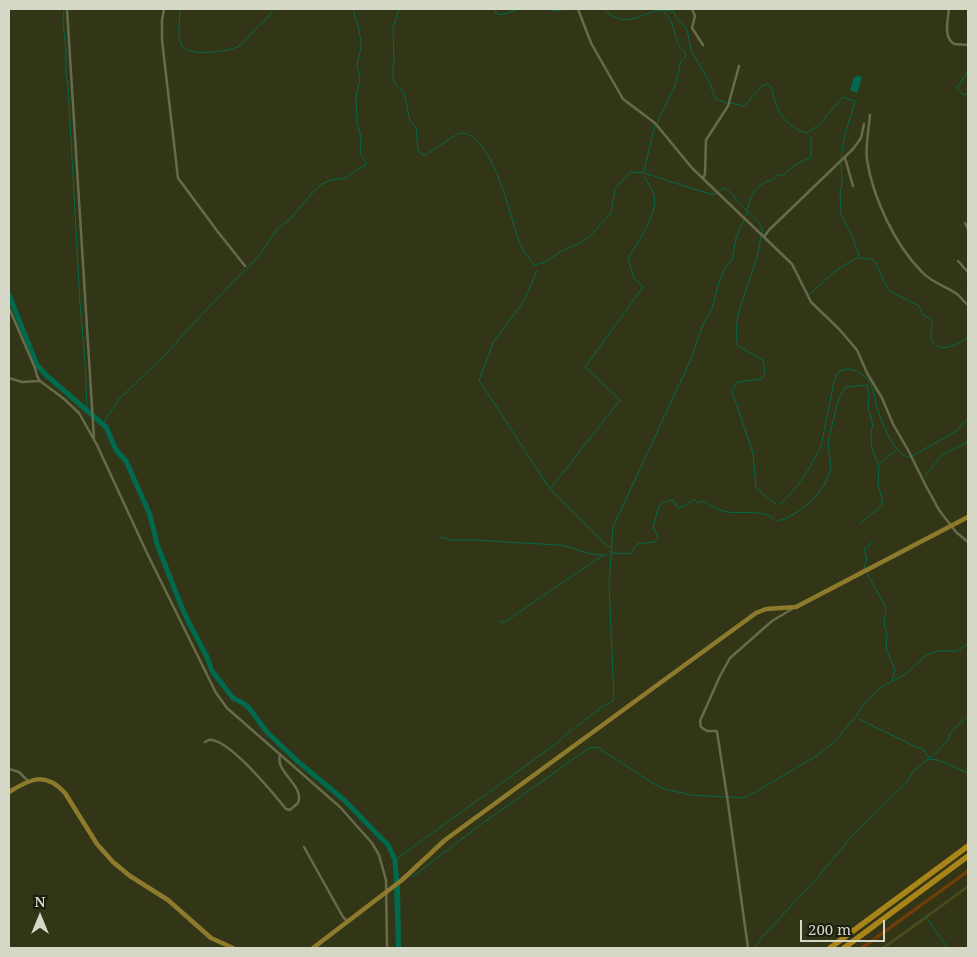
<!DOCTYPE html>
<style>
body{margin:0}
#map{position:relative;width:977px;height:957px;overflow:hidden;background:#323616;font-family:"Noto Serif",serif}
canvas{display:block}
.frame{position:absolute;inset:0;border:10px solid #d5d8c6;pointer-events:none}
.north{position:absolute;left:15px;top:892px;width:50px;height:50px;-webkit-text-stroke:4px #1a1c0f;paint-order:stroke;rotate:0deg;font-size:14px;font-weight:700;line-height:20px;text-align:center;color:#d5d8c6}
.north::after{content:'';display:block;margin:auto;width:18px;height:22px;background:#d5d8c6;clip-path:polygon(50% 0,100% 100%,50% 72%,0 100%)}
.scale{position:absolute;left:800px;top:920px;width:85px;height:22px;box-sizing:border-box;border:2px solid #d5d8c6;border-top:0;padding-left:6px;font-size:15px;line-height:18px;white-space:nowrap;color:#d5d8c6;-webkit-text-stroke:4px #1a1c0f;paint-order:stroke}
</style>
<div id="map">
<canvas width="977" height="957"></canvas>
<div class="frame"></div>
<div class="north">N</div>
<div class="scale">200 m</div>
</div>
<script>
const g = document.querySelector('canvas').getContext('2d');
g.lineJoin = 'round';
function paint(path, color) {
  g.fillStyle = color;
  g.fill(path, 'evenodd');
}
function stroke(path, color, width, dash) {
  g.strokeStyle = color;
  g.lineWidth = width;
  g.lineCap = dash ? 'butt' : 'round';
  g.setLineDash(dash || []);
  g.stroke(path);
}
const green = new Path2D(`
 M 968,869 L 968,873 L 865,948 L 859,948 Z
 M 968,885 L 968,888 L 927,918 L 925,917 L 926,919 L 888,946 L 887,945 L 887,947 L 881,948 Z`);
const water = new Path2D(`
 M 857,75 L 862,77 L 857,93 L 850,90 L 854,77 L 856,77 Z
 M 400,884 L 401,948 L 396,948 L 394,889 Z`);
const stream = new Path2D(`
 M 64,9 L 63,24 L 66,48 L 66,76 L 68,85 L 80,303 L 85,361 L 87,410
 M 180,9 C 180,19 177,34 181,44 C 186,58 229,52 239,46 C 246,42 252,32 258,26
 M 495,9 L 496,13 L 501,15 L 519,9
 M 549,9 L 557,11 L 566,9
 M 604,9 C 630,36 648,2 674,12 L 677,19 L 687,29 L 691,50 L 710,83 L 714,96 L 716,99 L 727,103
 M 260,25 L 265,21 L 274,9
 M 394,61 L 393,28 L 399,9
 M 393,63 C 394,79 389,82 404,92 L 410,121 L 416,128 L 418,151 L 423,155 L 427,154 L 459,133 C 494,131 510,220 521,246 C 524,253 530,259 535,265 L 546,262 L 560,252 L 580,243 L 590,236 L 611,213 L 615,189 L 630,172 L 644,173 L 697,190
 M 968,71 L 957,88 L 962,94 L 968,95
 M 730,103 L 744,106 L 762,86 L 768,84 C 774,89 772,93 774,99 C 779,116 790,129 807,133 L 819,125 L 843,97 L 855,101 L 844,138 L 841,160
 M 657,123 L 675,86 L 681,61 L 686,57 L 685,52 C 672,44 678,23 664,12
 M 841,163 L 842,183 L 840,194 L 841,214 L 853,238 L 860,258 L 871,259 L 875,262 L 889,291 L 919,306 L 923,315 L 932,320 C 932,326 930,334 932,340 C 939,356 960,343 968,337
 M 644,171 L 655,125
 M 698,190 L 710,194 L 716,194
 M 719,191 L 724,188 C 733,192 737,202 744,208 C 752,216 763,222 763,234
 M 747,211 C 751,198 751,190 764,183 C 770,180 773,181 778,175 L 784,175 C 791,166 801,162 811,157 L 811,137
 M 746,216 L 747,213
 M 761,237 C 759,247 758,257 754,267 C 747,289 731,322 738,346 L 763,360 L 765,372 L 762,379 L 737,382 L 732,391 L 753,453 L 756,488 L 776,504
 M 537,271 L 524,301 L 494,341 L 479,380 L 550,489 L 606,545 L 612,548
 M 810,294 L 834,272 L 858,257
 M 106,427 L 105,420 L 119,399 L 165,355 L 203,313 L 259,256 L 278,228 L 290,219 L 315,190 L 322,184 L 331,180 L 346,178 L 358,169 L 367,164 L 360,153 L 361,137 L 357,123 L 356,96 L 360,80 L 357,65 L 361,48 L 361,41 L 358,26 L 353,9
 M 912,456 L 955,432 L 968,418
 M 880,463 L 896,450
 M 925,476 L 942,455 L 968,442
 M 550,489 L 620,400 L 585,367 L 643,287 L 634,278 L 628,258 C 637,243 659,213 654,195 C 652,188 648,183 645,177
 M 779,505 C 798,488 810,469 821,446 L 834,382 C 835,379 836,374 839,372 C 849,364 866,374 871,385 C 875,393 875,402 878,411 C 882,423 895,456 909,457
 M 777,521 L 785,519 L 799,511 L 812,501 L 824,486 L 831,468 L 828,442 L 837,405 L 842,392 L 846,387 L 867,385 L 869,394 L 868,408 L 873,425 L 871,432 L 872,449 L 879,466 L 878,484 L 883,502 C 878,512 866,516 860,524
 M 439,539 L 442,537 L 451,540 L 473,540 L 559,545 C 576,547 589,557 607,555
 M 611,554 L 614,553 L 630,554 L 637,544 L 654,542 L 658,537 L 653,527 L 659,506 L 664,502 L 673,500 L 678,508 L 684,506 L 694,499 L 698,503 L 703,501 C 710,506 719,511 728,512 C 743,514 763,509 774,519
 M 864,569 L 867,559 L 864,549 L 873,542
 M 867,573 L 886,608 L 884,622 L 887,637 L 886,648 L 895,670 L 892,680
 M 499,621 L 503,623 L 602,556
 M 855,718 L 865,702 L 883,686 L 906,674 L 926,655 L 938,651 L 957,651 L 968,644
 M 859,719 L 916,747 L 922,748 L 929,757
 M 575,728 L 602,707 L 614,700 L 609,583 L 613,527 L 691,359 L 704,322 L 712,309 L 719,282 L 726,267 L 732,260 L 736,238 L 744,220
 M 927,759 L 938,760 L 968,773
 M 757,791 L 818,755 L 833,743 L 854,719
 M 690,795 L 726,797
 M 729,797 L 743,798 L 755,792
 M 395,860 L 557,743 L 572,729
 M 412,877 L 480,825 L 589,748 L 597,747 L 651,782 L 664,789 L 687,794
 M 926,917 L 947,947
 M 755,948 L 762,937 L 819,876 L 853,835 L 909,780 L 912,772 L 937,752 L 948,740 L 950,733 L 968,716
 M 883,948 L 968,886`);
const river = new Path2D(`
 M 9,295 L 37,365 L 46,375 L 106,427 L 116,450 L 126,461 L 150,515 L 157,544 L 180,603 L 188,621 L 207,657 L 212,671 L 233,698 L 243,703 L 249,708 L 266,731 L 296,760 L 343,799 L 388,845 L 395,860 L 397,888`);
const street = new Path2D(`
 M 67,9 L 94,439
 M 164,9 L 162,20 L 162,40 L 178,178 L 218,232 L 245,266
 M 578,9 L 591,43 L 623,99 L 655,123 L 692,168 L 792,264 L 811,302 L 839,329 L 857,350 L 867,373 L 882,398 L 893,424 L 908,450 L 926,486 L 939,510 L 956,532 L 968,542
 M 692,9 L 695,16 L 692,28 L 703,45
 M 949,9 C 948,20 943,37 954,44 L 968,45
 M 870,115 C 869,128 865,148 867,160 C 873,198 895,245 922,272 C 932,283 946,286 957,294 C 961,297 964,302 968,305
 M 845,158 L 853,186
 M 703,178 L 705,174 L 706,140 L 728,106 L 739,66
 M 965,223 L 968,229
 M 764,237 L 769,230 L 853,149 L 861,138 L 864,124
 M 958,261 L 968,272
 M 9,308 L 35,368 L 37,376 L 40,381 L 63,398 L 79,413 L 97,445 L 146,551 L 216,693 L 227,708 L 340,807 L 372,843 L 379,855 L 386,880 L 387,948
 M 9,378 L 22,382 L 39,381
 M 205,742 C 208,740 209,739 212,740 C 232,743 273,793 286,809 L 290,810 L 298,803 C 305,785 275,773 280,755
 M 9,769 L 19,772 L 28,781
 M 304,847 L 343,917 L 347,921
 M 748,948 L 727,796 L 717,732 L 716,731 L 707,731 L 701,727 L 700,721 L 720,676 L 730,658 L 772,621 L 792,609`);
const primary = new Path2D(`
 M 9,792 C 30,779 45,771 65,793 L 97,844 L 113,862 L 130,876 L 168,900 L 211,938 L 233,948
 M 313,948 L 402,880 L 445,840 L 756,613 L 766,609 L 796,607 L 968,517`);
const highway = new Path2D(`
 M 830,948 L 968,846
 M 844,948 L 968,856`);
paint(green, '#6f3e08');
paint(water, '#006a4f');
stroke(stream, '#006a4f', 1);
stroke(river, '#006a4f', 5);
stroke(street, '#666b4a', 2.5);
stroke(primary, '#8e7a2d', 4.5);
stroke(highway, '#a98419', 5.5);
</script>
